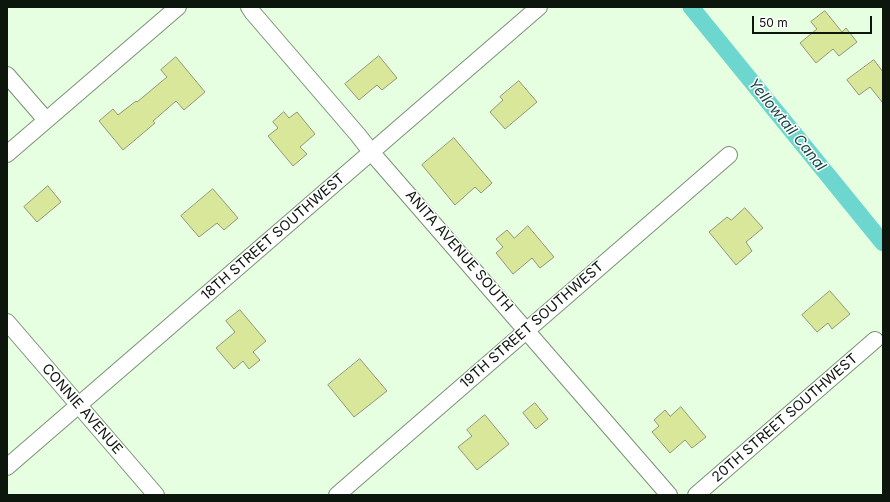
<!DOCTYPE html>
<style>
body{margin:0}
#map{position:relative;width:890px;height:502px;overflow:hidden;background:#e6ffe1;font-family:Inter,sans-serif}
canvas{display:block}
.frame{position:absolute;inset:0;border:8px solid #0d160c;pointer-events:none}
.scale{position:absolute;left:752px;top:16px;width:120px;height:18px;box-sizing:border-box;border:2px solid #0d160c;border-top:0;padding-left:5px;font-size:12px;line-height:14px;white-space:nowrap;color:#0d160c;-webkit-text-stroke:3px #fff;paint-order:stroke}
</style>
<div id="map">
<canvas width="890" height="502"></canvas>
<div class="frame"></div>
<div class="scale">50 m</div>
</div>
<script>
const g = document.querySelector('canvas').getContext('2d');
g.lineJoin = 'round';
function stroke(path, color, width, dash) {
  g.strokeStyle = color;
  g.lineWidth = width;
  g.lineCap = dash ? 'butt' : 'round';
  g.setLineDash(dash || []);
  g.stroke(path);
}
function paint(path, color) {
  g.fillStyle = color;
  g.fill(path, 'evenodd');
}
function label(font, color, halo, rows, align = 'center') {
  g.font = font + ' Inter,sans-serif';
  g.lineWidth = 3;
  g.setLineDash([]);
  g.textBaseline = 'middle';
  g.strokeStyle = halo;
  g.fillStyle = color;
  for (const [text, x, y, turn = 0] of rows) {
    g.save();
    g.translate(x, y);
    g.rotate((+turn || 0) * Math.PI / 180);
    g.textAlign = isNaN(turn) ? turn : align;
    if (halo) g.strokeText(text, 0, 0);
    g.fillText(text, 0, 0);
    g.restore();
  }
}
const canal = new Path2D(`
 M 691,7 L 883,243`);
const building = new Path2D(`
 M 825,11 L 842,32 L 846,28 L 857,42 L 839,56 L 833,49 L 816,63 L 800,43 L 817,29 L 811,22 Z
 M 379,56 L 397,78 L 382,90 L 377,85 L 359,100 L 345,84 Z
 M 176,57 L 205,92 L 184,110 L 176,101 L 153,121 L 155,123 L 123,150 L 99,121 L 113,109 L 118,115 L 136,101 L 137,102 L 167,77 L 161,70 Z
 M 874,60 L 883,72 L 883,103 L 870,87 L 859,95 L 847,80 Z
 M 519,81 L 537,102 L 505,129 L 490,112 L 503,100 L 500,97 Z
 M 284,112 L 289,118 L 297,112 L 315,134 L 300,147 L 307,154 L 293,166 L 268,136 L 278,128 L 273,122 Z
 M 454,138 L 492,183 L 481,193 L 475,187 L 455,205 L 422,165 Z
 M 48,186 L 61,202 L 37,222 L 24,207 Z
 M 213,189 L 238,218 L 224,230 L 217,223 L 199,237 L 181,216 Z
 M 745,208 L 763,228 L 746,242 L 752,251 L 736,265 L 709,232 L 727,217 L 731,220 Z
 M 528,226 L 554,257 L 540,268 L 532,258 L 513,274 L 496,253 L 503,247 L 496,239 L 507,230 L 514,238 Z
 M 830,291 L 850,314 L 832,329 L 828,323 L 817,332 L 802,315 Z
 M 240,310 L 266,341 L 253,352 L 260,360 L 249,369 L 243,361 L 234,369 L 216,348 L 235,332 L 226,321 Z
 M 360,359 L 387,391 L 354,417 L 328,385 Z
 M 535,403 L 548,419 L 536,429 L 523,413 Z
 M 681,407 L 706,437 L 692,448 L 685,440 L 670,453 L 652,432 L 659,426 L 654,420 L 665,410 L 670,416 Z
 M 485,415 L 509,444 L 477,470 L 458,447 L 472,436 L 467,430 Z`);
const minor = new Path2D(`
 M 249,7 L 253,13 L 358,135 L 372,153 L 669,495
 M 7,75 L 46,120
 M 7,154 L 178,7
 M 7,322 L 156,495
 M 7,467 L 539,7
 M 337,495 L 729,155
 M 696,495 L 875,340`);
const streetNames = [
 ["18TH STREET SOUTHWEST",273,237,-41],
 ["ANITA AVENUE SOUTH",459,251,49],
 ["19TH STREET SOUTHWEST",532,325,-41],
 ["CONNIE AVENUE",82,409,49],
 ["20TH STREET SOUTHWEST",785,418,-41]
];
const waterNames = [
 ["Yellowtail Canal",787,125,51]
];
stroke(canal, '#6dd7cf', 17);
paint(building, '#d9e79b');
stroke(building, '#909776', 1);
stroke(minor, '#7b9277', 18);
stroke(minor, '#fff', 16);
label('14px', '#0d160c', '#fff', streetNames);
label('italic 15px', '#194946', '#fff', waterNames);
</script>
